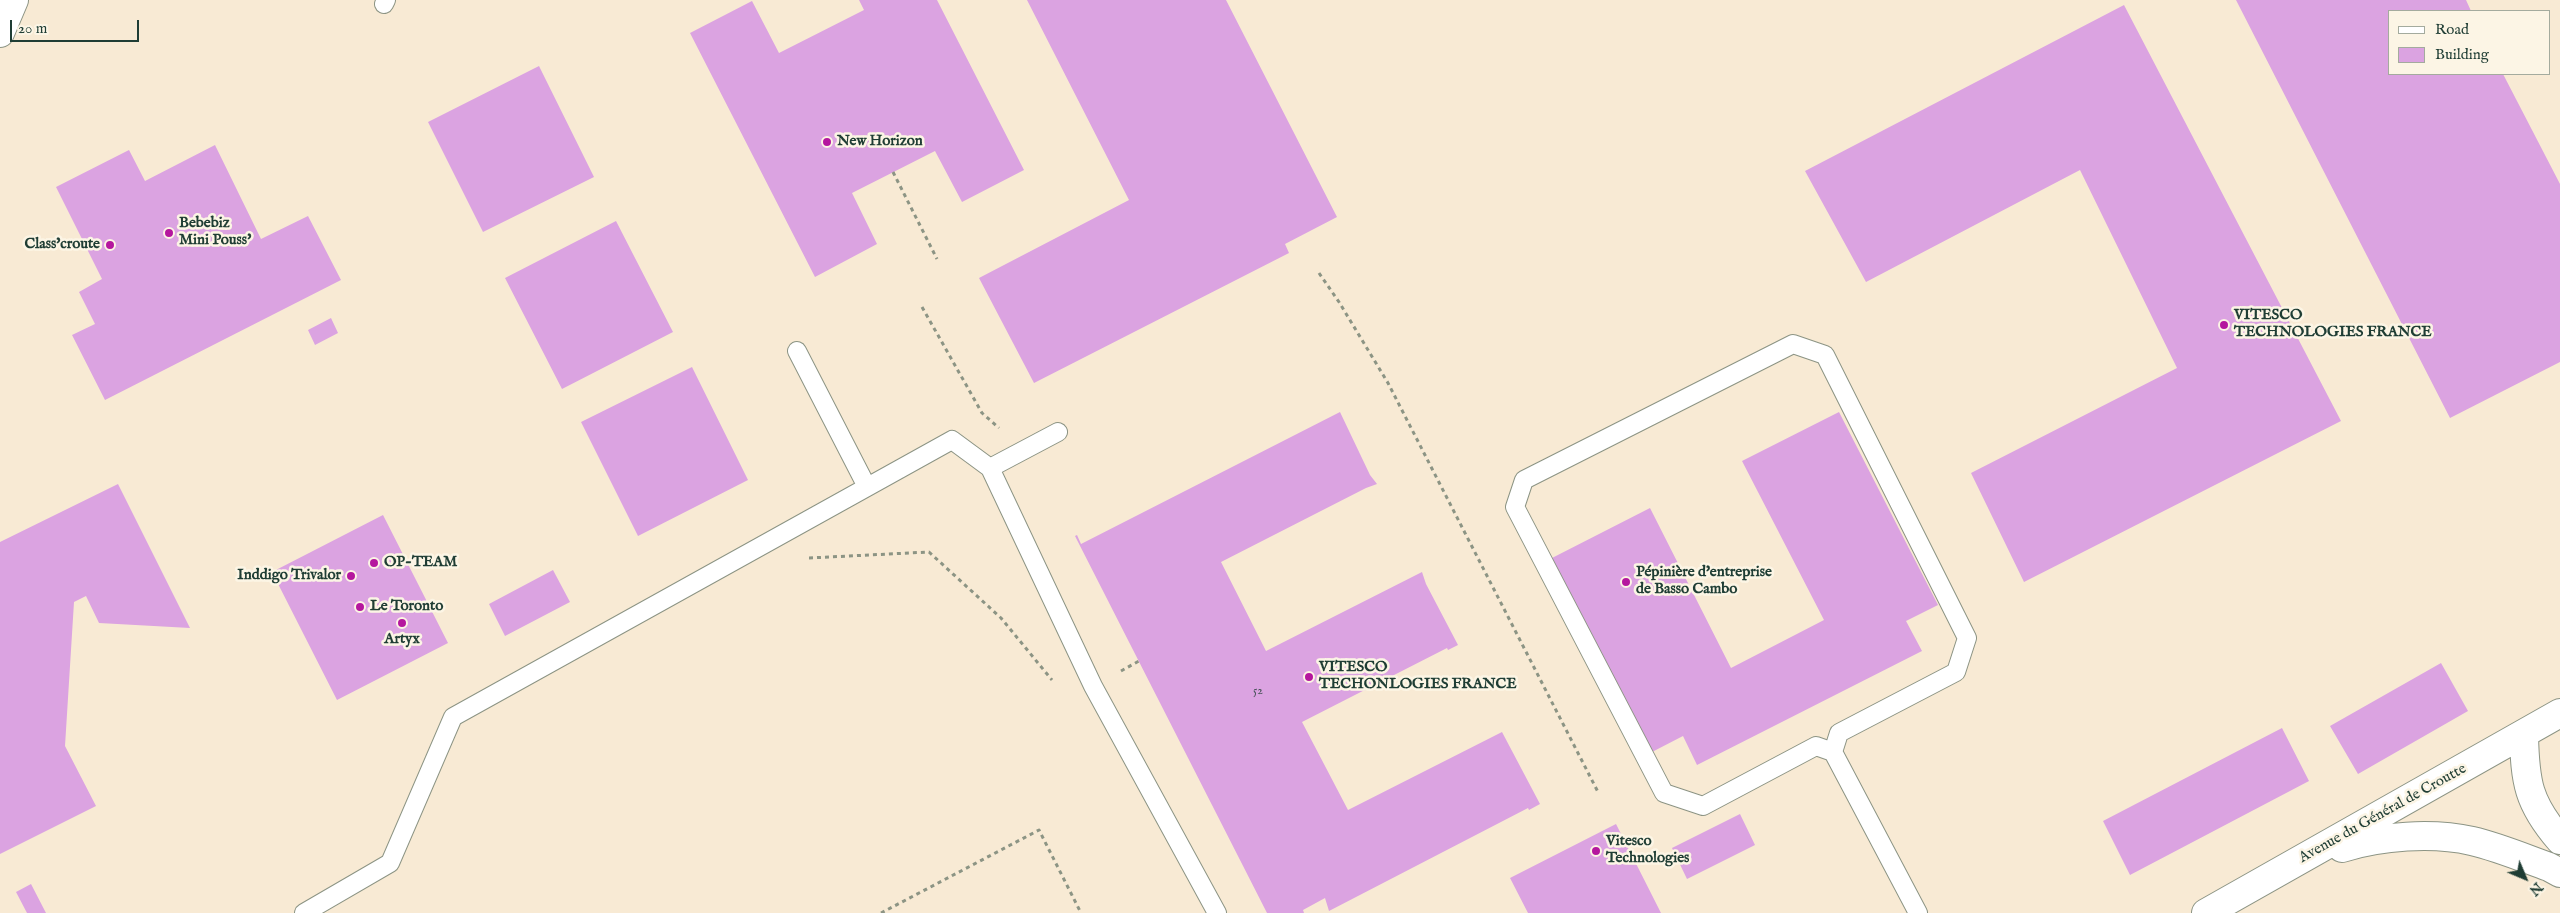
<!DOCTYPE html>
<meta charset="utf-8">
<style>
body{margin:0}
#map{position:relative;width:2560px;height:913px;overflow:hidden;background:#f8ead4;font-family:"IM FELL English",serif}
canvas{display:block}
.legend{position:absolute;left:2388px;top:10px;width:162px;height:65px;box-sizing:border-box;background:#fcf5e5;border:1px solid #a4ab9e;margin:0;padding:6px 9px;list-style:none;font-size:15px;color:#1f3d34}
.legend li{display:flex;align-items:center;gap:10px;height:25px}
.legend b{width:25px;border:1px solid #a4ab9e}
.north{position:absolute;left:2500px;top:853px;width:50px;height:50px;-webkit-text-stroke:4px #fcf5e5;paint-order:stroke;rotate:135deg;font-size:14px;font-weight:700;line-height:20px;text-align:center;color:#1f3d34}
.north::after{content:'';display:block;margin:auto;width:18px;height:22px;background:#1f3d34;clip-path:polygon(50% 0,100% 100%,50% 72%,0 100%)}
.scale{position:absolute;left:10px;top:20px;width:129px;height:22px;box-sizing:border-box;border:2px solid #1f3d34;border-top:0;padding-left:6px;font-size:15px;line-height:18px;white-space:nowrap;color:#1f3d34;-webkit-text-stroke:4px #fcf5e5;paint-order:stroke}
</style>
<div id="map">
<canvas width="2560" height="913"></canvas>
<ul class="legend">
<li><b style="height:6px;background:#fff"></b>Road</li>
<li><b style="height:14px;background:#dba3e1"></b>Building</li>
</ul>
<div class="north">N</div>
<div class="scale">20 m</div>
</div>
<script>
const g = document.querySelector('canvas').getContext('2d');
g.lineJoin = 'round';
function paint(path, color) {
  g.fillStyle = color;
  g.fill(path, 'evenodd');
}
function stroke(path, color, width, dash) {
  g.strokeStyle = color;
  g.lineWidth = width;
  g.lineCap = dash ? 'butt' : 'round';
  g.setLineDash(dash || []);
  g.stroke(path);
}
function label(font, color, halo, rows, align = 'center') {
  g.font = font + ' "IM FELL English",serif';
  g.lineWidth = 5;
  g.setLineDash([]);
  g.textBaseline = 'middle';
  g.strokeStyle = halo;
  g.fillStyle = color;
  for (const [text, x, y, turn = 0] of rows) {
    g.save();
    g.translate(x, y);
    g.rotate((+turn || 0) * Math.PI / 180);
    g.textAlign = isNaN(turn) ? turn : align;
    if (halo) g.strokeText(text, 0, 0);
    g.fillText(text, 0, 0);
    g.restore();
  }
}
const building = new Path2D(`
 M 859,0 L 937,0 L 1024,170 L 962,202 L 935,151 L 852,193 L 877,244 L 815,277 L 690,33 L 752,1 L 779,53 L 864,10 Z
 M 1027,0 L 1226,0 L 1337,217 L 1285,244 L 1289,253 L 1034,383 L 979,278 L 1129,200 Z
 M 2236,0 L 2466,0 L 2471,11 L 2389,11 L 2389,74 L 2503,74 L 2560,184 L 2560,362 L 2450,418 Z
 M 2124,5 L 2341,421 L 2024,582 L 1971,473 L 2177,368 L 2080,170 L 1866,282 L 1805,171 Z
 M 539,66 L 594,177 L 483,232 L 428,122 Z
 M 215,145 L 261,239 L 308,216 L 341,280 L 105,400 L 72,335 L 95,324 L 79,292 L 102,279 L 56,187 L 129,150 L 145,181 Z
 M 616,221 L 673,332 L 562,389 L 505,278 Z
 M 331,318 L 338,333 L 315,345 L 308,330 Z
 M 692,367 L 748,480 L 638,536 L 581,422 Z
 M 1340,412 L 1370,475 L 1377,484 L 1366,488 L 1221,562 L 1266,651 L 1422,572 L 1426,584 L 1458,645 L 1448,650 L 1447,648 L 1302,722 L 1348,810 L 1502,732 L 1540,804 L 1529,810 L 1528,808 L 1329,911 L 1325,898 L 1303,910 L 1304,913 L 1267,913 L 1075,536 L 1077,535 L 1081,544 Z
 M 1839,412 L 1938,605 L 1906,621 L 1922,651 L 1697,765 L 1683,736 L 1652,752 L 1552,558 L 1650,508 L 1731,668 L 1824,620 L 1742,461 Z
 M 118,484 L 190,628 L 99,623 L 86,596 L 74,602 L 65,746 L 96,806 L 0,854 L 0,542 Z
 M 383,515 L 448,643 L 337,700 L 272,572 Z
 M 553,570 L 570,602 L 505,636 L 489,604 Z
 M 2441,663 L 2468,711 L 2358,774 L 2330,726 Z
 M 2282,728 L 2309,781 L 2130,875 L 2103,821 Z
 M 1740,814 L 1755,845 L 1687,879 L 1672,848 Z
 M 1616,824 L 1661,913 L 1528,913 L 1510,878 Z
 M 31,884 L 46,913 L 27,913 L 16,892 Z`);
const path = new Path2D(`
 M 893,172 L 937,259
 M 1319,273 L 1339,302 L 1388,383 L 1598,792
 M 922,307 L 982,413 L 999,428
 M 809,558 L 929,552 L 1001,618 L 1052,680
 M 1121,671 L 1139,661
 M 881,913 L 1039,830 L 1081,913`);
const lane = new Path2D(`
 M 384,4 L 386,0
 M 797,351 L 867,487
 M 990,468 L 1093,686 L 1217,913
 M 1833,752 L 1839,733 L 1956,672 L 1967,638 L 1825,355 L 1793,344 L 1524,480 L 1515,507 L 1664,793 L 1703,806 L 1816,746 L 1833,752 L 1918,913
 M 304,913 L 390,863 L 453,717 L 952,440 L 990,468 L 1058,432`);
const street = new Path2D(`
 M 0,33 L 14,0
 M 2524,735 C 2525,782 2528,803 2560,840
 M 2342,848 C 2381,836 2432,832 2472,841 C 2498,847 2524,858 2549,867 L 2560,873
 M 2206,913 L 2560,713`);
const markers = [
 [827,142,5,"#b5179e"],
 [169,233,5,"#b5179e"],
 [110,245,5,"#b5179e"],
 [2224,325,5,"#b5179e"],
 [374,563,5,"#b5179e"],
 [351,576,5,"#b5179e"],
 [1626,582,5,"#b5179e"],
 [360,607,5,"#b5179e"],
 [402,623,5,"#b5179e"],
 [1309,677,5,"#b5179e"],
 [1596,851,5,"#b5179e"]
];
const numberNames = [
 ["52",1258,692]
];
const poiNames = [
 ["New Horizon",837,142],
 ["Bebebiz",179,224],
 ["Mini Pouss'",179,241],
 ["Class'croute",100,245,"right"],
 ["VITESCO",2234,316],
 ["TECHNOLOGIES FRANCE",2234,333],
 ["OP-TEAM",384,563],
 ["Pépinière d'entreprise",1636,573],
 ["de Basso Cambo",1636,590],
 ["Inddigo Trivalor",341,576,"right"],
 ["Le Toronto",370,607],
 ["Artyx",402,640,"center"],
 ["VITESCO",1319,668],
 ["TECHONLOGIES FRANCE",1319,685],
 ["Vitesco",1606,842],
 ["Technologies",1606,859]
];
const streetNames = [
 ["Avenue du Général de Croutte",2383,814,-29]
];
paint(building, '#dba3e1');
stroke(lane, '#8c9484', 20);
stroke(street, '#8c9484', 30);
stroke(path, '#8c9484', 3, [4, 4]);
stroke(lane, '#fff', 18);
stroke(street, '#fff', 28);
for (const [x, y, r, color] of markers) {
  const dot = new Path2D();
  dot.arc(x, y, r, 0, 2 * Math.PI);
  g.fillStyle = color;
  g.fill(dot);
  stroke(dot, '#fcf5e5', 2);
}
label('12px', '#4e565f', null, numberNames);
label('bold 15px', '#1f3d34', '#fcf5e5', poiNames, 'left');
label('15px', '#1f3d34', '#fcf5e5', streetNames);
</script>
